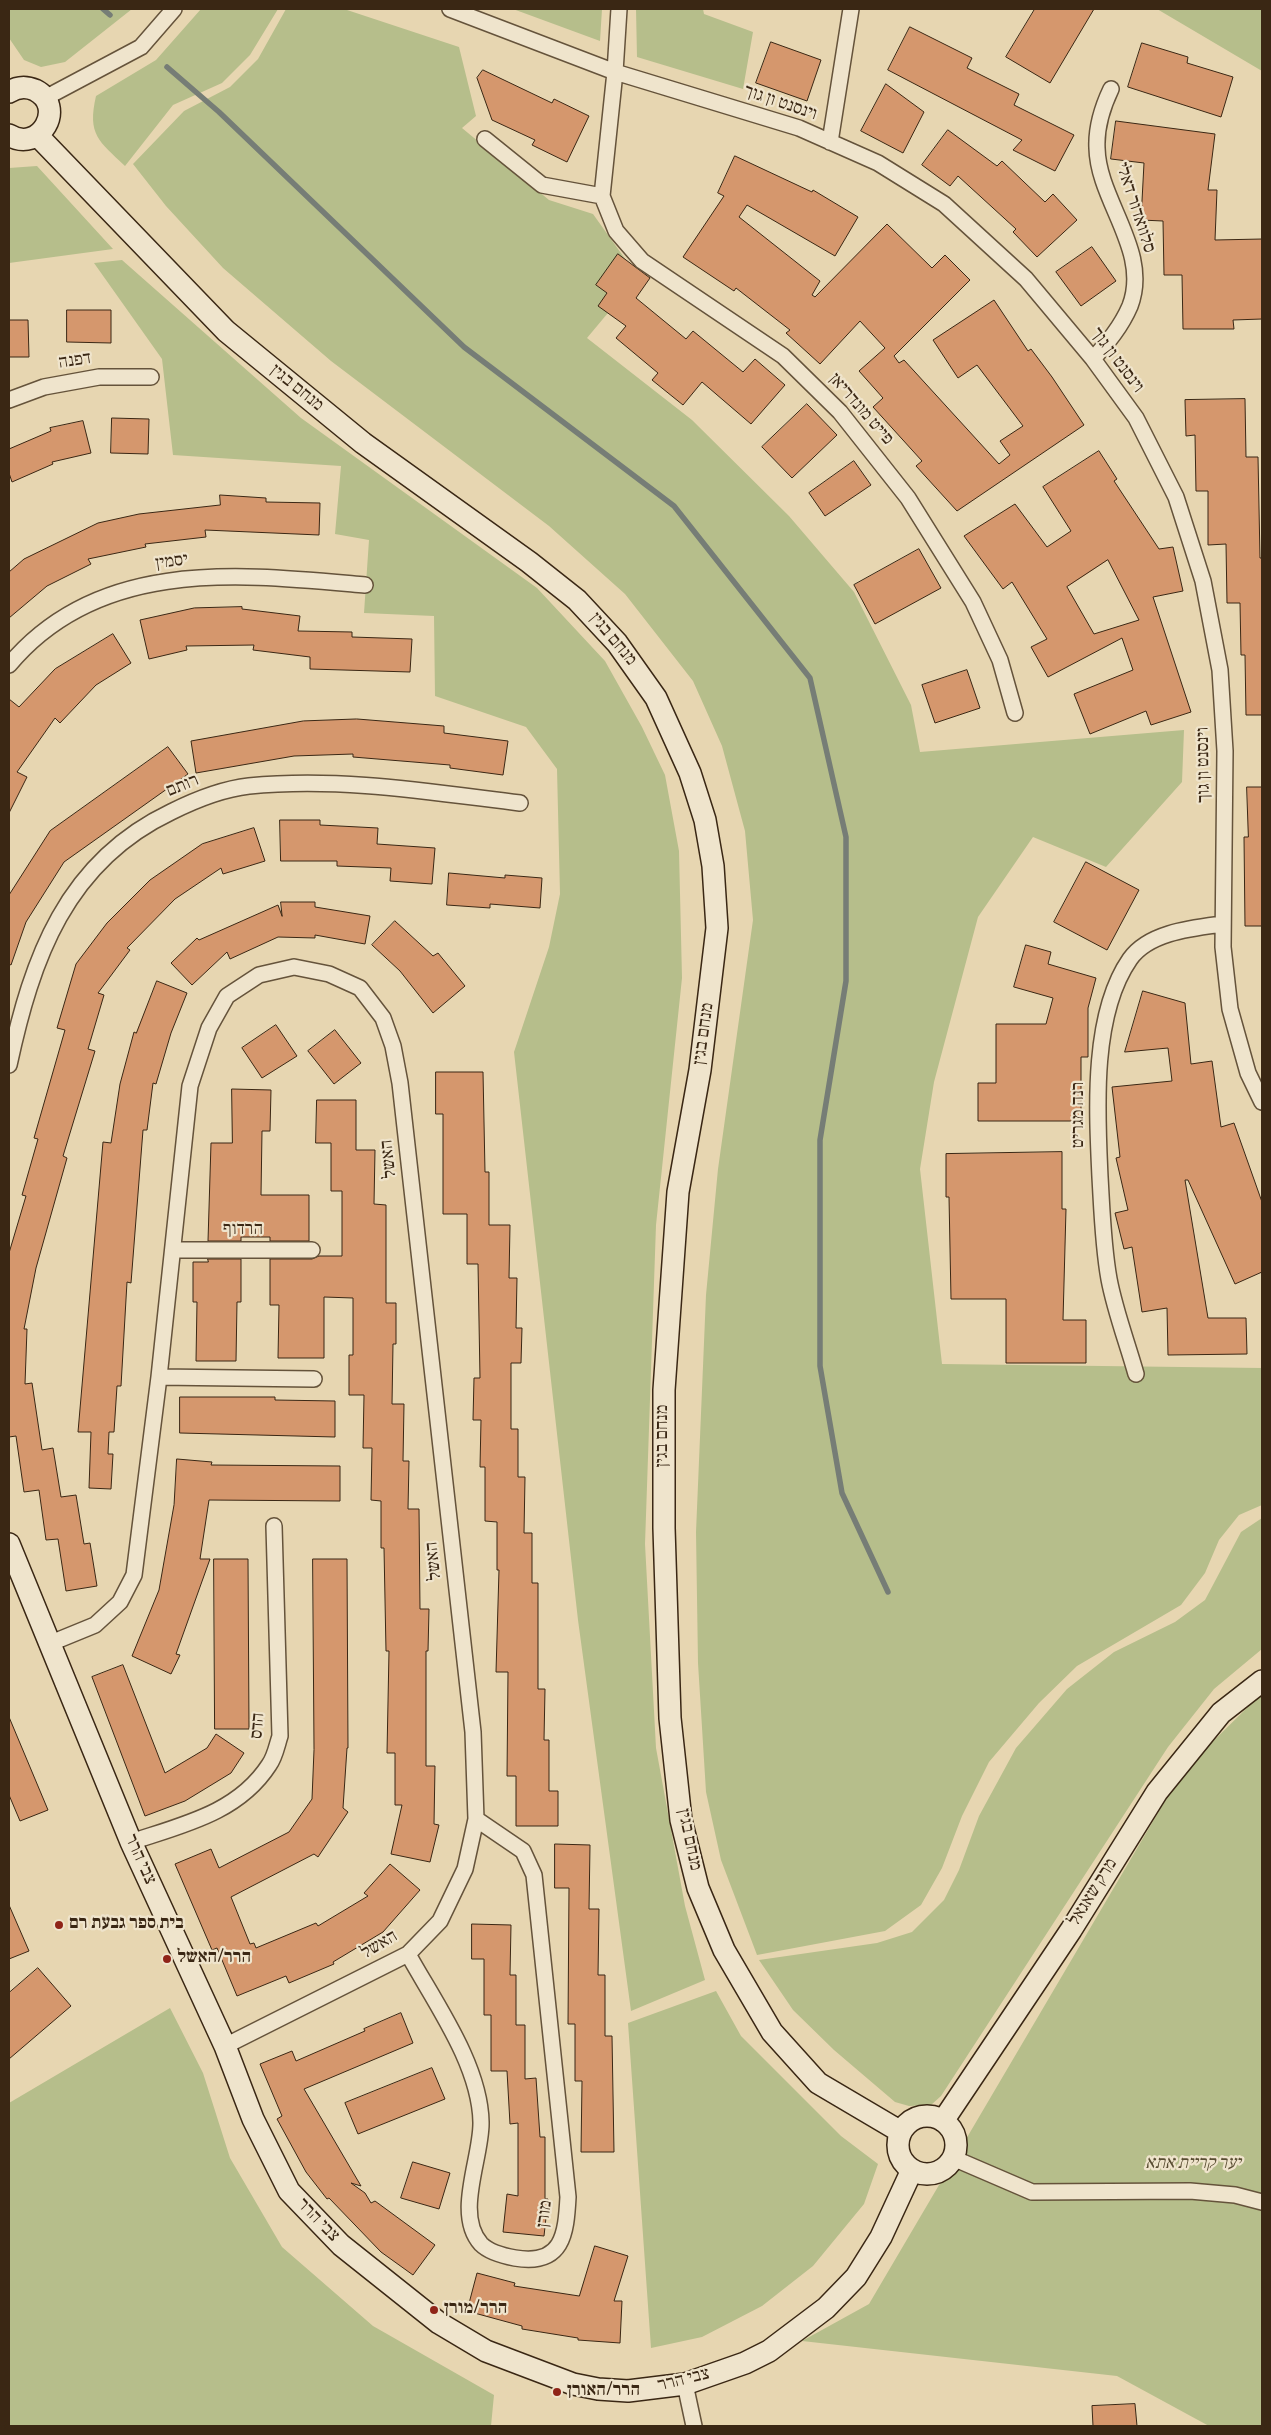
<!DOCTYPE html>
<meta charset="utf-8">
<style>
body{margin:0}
#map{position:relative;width:1271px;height:2435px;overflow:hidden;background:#e7d6b1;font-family:Vollkorn,serif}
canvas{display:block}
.frame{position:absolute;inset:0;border:10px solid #3a2714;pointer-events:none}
</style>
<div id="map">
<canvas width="1271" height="2435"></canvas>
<div class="frame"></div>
</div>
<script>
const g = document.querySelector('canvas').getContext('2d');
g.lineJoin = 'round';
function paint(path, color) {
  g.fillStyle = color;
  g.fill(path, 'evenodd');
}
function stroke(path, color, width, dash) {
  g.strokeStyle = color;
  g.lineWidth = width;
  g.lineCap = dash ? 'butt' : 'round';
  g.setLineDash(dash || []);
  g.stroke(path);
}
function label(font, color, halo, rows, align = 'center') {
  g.font = font + ' Vollkorn,"Frank Ruhl Libre",serif';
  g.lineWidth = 4.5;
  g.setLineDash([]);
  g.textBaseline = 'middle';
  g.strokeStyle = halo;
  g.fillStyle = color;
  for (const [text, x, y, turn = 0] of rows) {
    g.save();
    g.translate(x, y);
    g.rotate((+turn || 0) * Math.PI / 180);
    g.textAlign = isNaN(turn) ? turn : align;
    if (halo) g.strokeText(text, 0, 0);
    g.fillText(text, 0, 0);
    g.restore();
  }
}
const green = new Path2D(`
 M 9,9 L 132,9 L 65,62 L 41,67 L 24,60 L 9,38 Z
 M 201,9 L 278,9 L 250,55 L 222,83 L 173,105 L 125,166 C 99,141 87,135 96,96 L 156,60 Z
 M 286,9 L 344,9 L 459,47 L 476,116 L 462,128 L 549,200 L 593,214 L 638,277 L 587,338 L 692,420 L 789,516 L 854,592 L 911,705 L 920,752 L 1184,730 L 1182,782 L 1106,867 L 1033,837 L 978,917 L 934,1082 L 920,1169 L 942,1364 L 1262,1368 L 1262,1505 L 1239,1515 L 1219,1540 L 1205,1573 L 1181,1605 L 1077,1666 L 1039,1703 L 989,1762 L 962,1816 L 942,1868 L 921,1905 L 885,1931 L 757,1955 L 721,1860 L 706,1792 L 698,1663 L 696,1532 L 706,1295 L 718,1169 L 753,920 L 745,831 L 722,746 L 693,681 L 625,594 L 549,526 L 331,361 L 223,268 L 166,206 L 133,164 L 184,111 L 230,87 L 258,59 Z
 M 513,9 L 602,9 L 600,41 Z
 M 636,9 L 703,9 L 704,14 L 753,32 L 743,89 L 637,57 Z
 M 1157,9 L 1262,9 L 1262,71 Z
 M 37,166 L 113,249 L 9,263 L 9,168 Z
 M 122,260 L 301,418 L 537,588 L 605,661 L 642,727 L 665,775 L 679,851 L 682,978 L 656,1225 L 645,1544 L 656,1748 L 685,1906 L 705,1980 L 631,2011 L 578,1620 L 514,1052 L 549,947 L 560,894 L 557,769 L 526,727 L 435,696 L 434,616 L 364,613 L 369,540 L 335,534 L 341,466 L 173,455 L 162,359 L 94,263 Z
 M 1262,1518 L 1262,1649 L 1214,1689 L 1168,1747 L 941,2096 L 931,2105 L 909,2106 L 895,2102 L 834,2050 L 793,2010 L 759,1960 L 877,1943 L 912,1932 L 944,1900 L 959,1870 L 979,1816 L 1016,1748 L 1067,1689 L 1114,1652 L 1175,1622 L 1205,1600 L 1241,1532 Z
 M 1262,1693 L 1262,2426 L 1209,2426 L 1117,2376 L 802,2341 L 869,2304 L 1182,1772 Z
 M 716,1991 L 741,2036 L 841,2136 L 878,2164 L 864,2204 L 813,2266 L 762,2306 L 702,2337 L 651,2348 L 628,2023 Z
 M 170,2008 L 203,2073 L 230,2158 L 282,2247 L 373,2326 L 494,2395 L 491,2426 L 9,2426 L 9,2103 Z`);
const stream = new Path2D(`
 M 103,9 L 110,15
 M 167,67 L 219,112 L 464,347 L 674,506 L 810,678 L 846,837 L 846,981 L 820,1140 L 820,1366 L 842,1493 L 888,1592`);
const building = new Path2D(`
 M 1035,9 L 1094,9 L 1050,83 L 1006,57 Z
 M 910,27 L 972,58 L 967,68 L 1019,94 L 1014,105 L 1074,135 L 1055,171 L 1013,150 L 1022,140 L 888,70 Z
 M 771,42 L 821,60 L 807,101 L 756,83 Z
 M 1142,43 L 1188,57 L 1187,63 L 1233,77 L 1221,117 L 1128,87 Z
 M 483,70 L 552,103 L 554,99 L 589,116 L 567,162 L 532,145 L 535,140 L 492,120 L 477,78 Z
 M 886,84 L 924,112 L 903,153 L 861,131 Z
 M 1116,121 L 1215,134 L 1208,190 L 1217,190 L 1215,240 L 1262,239 L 1262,319 L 1233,320 L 1234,329 L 1183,329 L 1182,275 L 1164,275 L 1163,221 L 1141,220 L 1144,163 L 1111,159 Z
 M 948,130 L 997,166 L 1002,161 L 1045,202 L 1053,194 L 1077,220 L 1037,257 L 1013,232 L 1016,229 L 958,176 L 950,186 L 922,165 Z
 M 735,156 L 812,192 L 813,190 L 858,217 L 835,256 L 747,205 L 739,217 L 820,281 L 812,295 L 815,297 L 887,224 L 932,268 L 945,255 L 970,280 L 894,356 L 899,363 L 904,360 L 999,464 L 1010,455 L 1000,441 L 1023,426 L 977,365 L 958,378 L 933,340 L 994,300 L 1028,351 L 1031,349 L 1052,377 L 1084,425 L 957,511 L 916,466 L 922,461 L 873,407 L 883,398 L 859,371 L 885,348 L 860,321 L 820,364 L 786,333 L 790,330 L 736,288 L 734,291 L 683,257 L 724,196 L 718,193 Z
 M 1092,247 L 1116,281 L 1081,306 L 1056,272 Z
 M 618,254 L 650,278 L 636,298 L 686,339 L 693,331 L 743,372 L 755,359 L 785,385 L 751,424 L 702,382 L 683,405 L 652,380 L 658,373 L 616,338 L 626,326 L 598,306 L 607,293 L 596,285 Z
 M 67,310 L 111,310 L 111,343 L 67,342 Z
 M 9,320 L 28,320 L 29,357 L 9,357 Z
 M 1245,399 L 1246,457 L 1258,457 L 1260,558 L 1262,558 L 1262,715 L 1246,715 L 1245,655 L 1241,655 L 1240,603 L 1227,603 L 1226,544 L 1208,545 L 1208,491 L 1196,491 L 1195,435 L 1186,436 L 1185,400 Z
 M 807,404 L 837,435 L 792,478 L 762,447 Z
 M 112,418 L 149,419 L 148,454 L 111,453 Z
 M 83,421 L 91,453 L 52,462 L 53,464 L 12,482 L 9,473 L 9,449 L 51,431 L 50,428 Z
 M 1099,451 L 1117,479 L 1114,481 L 1159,549 L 1173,547 L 1183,591 L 1153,597 L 1191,712 L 1151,725 L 1146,711 L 1090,734 L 1074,694 L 1133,670 L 1122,638 L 1048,677 L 1031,647 L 1047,639 L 1012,582 L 1003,589 L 964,536 L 1015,504 L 1047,547 L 1071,531 L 1043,487 ZM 1108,560 L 1139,620 L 1094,634 L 1067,587 Z
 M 854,461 L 871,485 L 825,516 L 809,493 Z
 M 220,495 L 266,498 L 266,502 L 320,503 L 319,535 L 205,530 L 206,537 L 145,544 L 146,547 L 88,559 L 91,564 L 47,586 L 9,618 L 9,572 L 24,559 L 98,523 L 139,514 L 220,505 Z
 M 919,549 L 941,588 L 875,624 L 854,585 Z
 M 242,607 L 242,609 L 300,616 L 298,631 L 352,632 L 352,637 L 412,639 L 410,672 L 310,669 L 310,657 L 253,650 L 254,645 L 186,646 L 187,650 L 149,659 L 140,620 L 194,608 Z
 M 113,634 L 131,663 L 96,685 L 60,723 L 55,718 L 17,772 L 27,777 L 9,813 L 9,699 L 19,707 L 55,669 Z
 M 967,670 L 980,708 L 935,723 L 922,685 Z
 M 357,719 L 444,726 L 444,733 L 508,741 L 503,775 L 450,768 L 450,765 L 353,757 L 353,754 L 294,756 L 196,773 L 191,741 L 303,721 Z
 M 168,747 L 188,774 L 64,862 L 26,922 L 11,965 L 9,964 L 9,895 L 50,831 Z
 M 1247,787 L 1262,787 L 1262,926 L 1245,926 L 1244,837 L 1248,837 Z
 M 280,820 L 320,820 L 320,825 L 378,828 L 377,844 L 435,848 L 432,884 L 390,881 L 391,868 L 337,866 L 337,861 L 281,861 Z
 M 254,828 L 265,861 L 223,874 L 221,868 L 175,899 L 127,948 L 130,950 L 98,993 L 104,995 L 88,1049 L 95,1051 L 63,1156 L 67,1158 L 36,1268 L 24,1329 L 27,1329 L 25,1384 L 32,1383 L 42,1450 L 53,1448 L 61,1497 L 76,1495 L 84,1544 L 90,1543 L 97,1586 L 66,1591 L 58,1539 L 46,1540 L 39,1490 L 24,1492 L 16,1436 L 9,1437 L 9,1253 L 26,1196 L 22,1195 L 38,1139 L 34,1138 L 65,1030 L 57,1028 L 76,964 L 107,923 L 150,880 L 202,844 Z
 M 1086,862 L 1139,890 L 1107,950 L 1054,922 Z
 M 449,873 L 505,878 L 505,875 L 542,878 L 540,908 L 490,904 L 490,908 L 447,905 Z
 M 281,902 L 315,902 L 315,907 L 370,916 L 365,944 L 315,935 L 315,938 L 278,937 L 230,959 L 227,952 L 192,985 L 171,963 L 197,938 L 199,940 L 278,905 L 282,916 Z
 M 395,921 L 433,956 L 438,953 L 465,986 L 433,1013 L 400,971 L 372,945 Z
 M 1026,945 L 1051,952 L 1048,964 L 1096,978 L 1088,1008 L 1088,1057 L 1081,1057 L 1081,1121 L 978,1121 L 978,1083 L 996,1083 L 996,1024 L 1046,1024 L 1053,998 L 1014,987 Z
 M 157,981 L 187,993 L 171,1033 L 156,1084 L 153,1083 L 147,1130 L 143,1130 L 131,1283 L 127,1282 L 121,1386 L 117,1386 L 114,1432 L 109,1432 L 108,1454 L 113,1454 L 111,1489 L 89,1488 L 91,1432 L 78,1432 L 103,1142 L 111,1143 L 120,1084 L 134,1032 L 136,1033 Z
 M 1143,991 L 1185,1003 L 1191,1064 L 1212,1061 L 1221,1127 L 1234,1123 L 1262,1202 L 1262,1272 L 1235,1284 L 1188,1180 L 1185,1180 L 1208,1318 L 1246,1318 L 1247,1354 L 1168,1355 L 1167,1308 L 1142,1312 L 1132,1247 L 1124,1249 L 1115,1213 L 1128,1210 L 1116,1158 L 1120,1157 L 1112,1087 L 1172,1081 L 1168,1048 L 1125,1052 Z
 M 276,1025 L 297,1056 L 262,1078 L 242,1048 Z
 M 335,1030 L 361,1063 L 334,1084 L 308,1051 Z
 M 436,1072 L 483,1072 L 485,1172 L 489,1172 L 489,1225 L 510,1225 L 509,1278 L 517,1278 L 516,1328 L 522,1328 L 521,1363 L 511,1363 L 511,1429 L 518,1429 L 518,1477 L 525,1477 L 524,1533 L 532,1533 L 532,1583 L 538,1583 L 538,1689 L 545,1689 L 544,1740 L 549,1740 L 549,1791 L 558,1791 L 558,1826 L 516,1826 L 516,1776 L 507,1776 L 508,1672 L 496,1672 L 499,1570 L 497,1570 L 497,1522 L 485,1521 L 485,1467 L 480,1467 L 481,1420 L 473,1420 L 474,1378 L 480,1378 L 478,1264 L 467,1264 L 467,1214 L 443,1214 L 443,1114 L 436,1114 Z
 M 232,1089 L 271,1090 L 270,1131 L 262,1131 L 261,1195 L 309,1195 L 309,1241 L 270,1241 L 270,1237 L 241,1237 L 241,1241 L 208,1241 L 211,1143 L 232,1143 Z
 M 317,1100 L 356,1100 L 356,1150 L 375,1150 L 374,1204 L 386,1205 L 386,1303 L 396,1303 L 396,1344 L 393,1344 L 392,1404 L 404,1404 L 403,1461 L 409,1461 L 408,1509 L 419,1509 L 420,1609 L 429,1609 L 428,1651 L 426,1651 L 426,1766 L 435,1766 L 434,1824 L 439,1825 L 430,1862 L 391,1854 L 402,1805 L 395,1805 L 395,1753 L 387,1753 L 389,1651 L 386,1651 L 384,1548 L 381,1548 L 381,1501 L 371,1500 L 372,1448 L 363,1448 L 364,1395 L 349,1395 L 349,1355 L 353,1355 L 353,1298 L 324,1297 L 324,1358 L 278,1358 L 279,1305 L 270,1305 L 270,1259 L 312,1259 L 319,1256 L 342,1256 L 342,1191 L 331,1191 L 331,1143 L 316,1143 Z
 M 1062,1152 L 1062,1209 L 1066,1209 L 1063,1320 L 1086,1320 L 1086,1363 L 1006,1363 L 1006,1299 L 951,1299 L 949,1197 L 946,1197 L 946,1154 Z
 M 208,1259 L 241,1259 L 241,1302 L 237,1302 L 236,1361 L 196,1361 L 197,1302 L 193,1302 L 193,1262 L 208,1262 Z
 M 180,1397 L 275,1397 L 275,1400 L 335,1401 L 335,1437 L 180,1433 Z
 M 177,1459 L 212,1462 L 211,1465 L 340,1466 L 340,1501 L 209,1500 L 200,1559 L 210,1559 L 176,1654 L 180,1655 L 171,1674 L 132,1656 L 159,1590 L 174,1505 Z
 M 214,1559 L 248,1559 L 249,1729 L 215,1729 Z
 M 313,1559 L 347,1559 L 348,1748 L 347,1748 L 343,1808 L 348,1812 L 318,1857 L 314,1854 L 231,1897 L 250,1944 L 254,1943 L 256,1948 L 316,1923 L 318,1926 L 368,1896 L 364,1893 L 390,1864 L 420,1890 L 383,1932 L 333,1962 L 334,1964 L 289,1983 L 286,1976 L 237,1996 L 217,1948 L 212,1950 L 175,1864 L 211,1849 L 219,1868 L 289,1832 L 312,1799 L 314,1750 Z
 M 123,1665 L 165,1773 L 207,1748 L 216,1734 L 244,1753 L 231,1773 L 185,1801 L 145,1816 L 92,1677 Z
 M 9,1717 L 48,1810 L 20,1821 L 9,1795 Z
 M 555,1844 L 590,1845 L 589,1909 L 599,1909 L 598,1975 L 605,1975 L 605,2036 L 612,2036 L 614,2152 L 581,2152 L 582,2081 L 575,2081 L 575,2024 L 568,2024 L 569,1888 L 555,1888 Z
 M 9,1905 L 29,1951 L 9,1959 Z
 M 472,1924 L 511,1925 L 510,1975 L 516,1975 L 516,2025 L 525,2025 L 525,2079 L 536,2078 L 540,2137 L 545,2137 L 545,2199 L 548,2199 L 544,2236 L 503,2232 L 507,2194 L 518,2196 L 518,2123 L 510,2124 L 507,2071 L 491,2071 L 491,2015 L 484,2015 L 484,1959 L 472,1959 Z
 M 38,1968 L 71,2006 L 9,2059 L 9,1993 Z
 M 401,2013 L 413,2043 L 304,2089 L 361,2186 L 351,2183 L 365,2193 L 371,2203 L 375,2201 L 435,2245 L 413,2275 L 381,2252 L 329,2198 L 327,2199 L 306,2172 L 277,2119 L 282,2116 L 260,2064 L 292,2051 L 296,2061 L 365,2031 L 364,2029 Z
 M 432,2068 L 445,2099 L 358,2134 L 345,2103 Z
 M 413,2162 L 450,2173 L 439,2209 L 401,2198 Z
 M 595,2246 L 628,2256 L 614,2301 L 622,2301 L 620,2343 L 578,2340 L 578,2338 L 522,2329 L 522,2326 L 467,2311 L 477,2273 L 515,2283 L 514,2286 L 579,2296 Z
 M 1135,2404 L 1137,2426 L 1093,2426 L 1092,2406 Z`);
const street = new Path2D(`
 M 450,9 L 615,72 L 799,128 L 878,163 L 944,204 L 1026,279 L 1093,359 L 1136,418 L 1176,497 L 1203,581 L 1220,670 L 1225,751 L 1223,947 L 1230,1009 L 1248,1073 L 1262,1102
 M 45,98 L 141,47 L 174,9
 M 485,139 L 542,185 L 602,196 L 616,231 L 642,261 L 783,356 L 840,412 L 908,498 L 973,602 L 1000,660 L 1015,713
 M 830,142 L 851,9
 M 602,196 L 615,72 L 619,9
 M 1093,359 C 1108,342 1121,327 1130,306 C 1151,251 1098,201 1097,148 C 1096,127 1102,108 1111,89
 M 9,400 L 44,387 L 99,377 L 151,377
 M 9,665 C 99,557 240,574 365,585
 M 9,1065 C 32,958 66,862 171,812 C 195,800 222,789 249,786 C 340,777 430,792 520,803
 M 173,1250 L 312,1250
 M 1136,1374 C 1127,1342 1115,1311 1109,1279 C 1103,1246 1102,1211 1100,1177 C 1097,1112 1091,1015 1130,959 C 1149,932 1193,928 1223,924
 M 159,1377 L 314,1379
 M 51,1643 L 95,1625 L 120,1602 L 134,1575 L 159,1377 L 190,1086 L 209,1028 L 227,996 L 259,975 L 294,967 L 329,974 L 360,988 L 383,1018 L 393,1046 L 400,1083 L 473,1732 L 476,1819 L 465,1869 L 440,1921 L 408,1954 L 225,2046
 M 131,1842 C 182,1825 238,1813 269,1765 C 275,1757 277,1745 280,1736 L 274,1526
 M 408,1954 C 435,2003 480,2065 481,2122 C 482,2157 454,2214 481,2244 C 489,2252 504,2256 515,2258 C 563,2266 566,2234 568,2197 L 534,1875 L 523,1851 L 476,1819
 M 953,2158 L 1032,2192 L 1190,2191 L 1235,2195 L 1262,2202
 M 685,2384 L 694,2426`);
const secondary = new Path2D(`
 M 9,92 C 17,87 26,86 35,90 C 67,106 40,154 9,135
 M 38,136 L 226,331 L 363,443 L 529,562 L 577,600 L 617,643 L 656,698 L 690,773 L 705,820 L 713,866 L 717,928 L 700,1070 L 678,1192 L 664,1390 L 664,1528 L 670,1718 L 681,1820 L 698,1888 L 724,1950 L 772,2032 L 818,2083 L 901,2132
 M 9,1544 L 131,1842 L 225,2046 L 253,2119 L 289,2191 L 341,2245 L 439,2323 L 486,2351 L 573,2384 L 598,2389 L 628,2391 L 685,2384 L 745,2363 L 769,2351 L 826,2308 L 856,2277 L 881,2237 L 912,2170
 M898 2145a29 29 0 1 1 58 0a29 29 0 1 1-58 0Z
 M 943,2121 L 1071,1930 L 1157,1792 L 1221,1713 L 1262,1681`);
const markers = [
 [59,1925,5,"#8f2418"],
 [167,1959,5,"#8f2418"],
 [434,2310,5,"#8f2418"],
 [557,2392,5,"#8f2418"]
];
const streetNames = [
 ["וינסנט ון גוך",780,104,19],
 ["סלוואדור דאלי",1134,208,72],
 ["וינסנט ון גוך",1116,361,53],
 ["דפנה",75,362,-9],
 ["מנחם בגין",296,389,39],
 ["פייט מונדריאן",860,410,49],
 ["יסמין",172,563,-8],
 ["מנחם בגין",612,640,50],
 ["וינסנט ון גוך",1205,765,-91],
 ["רותם",183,787,-22],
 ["מנחם בגין",705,1034,-82],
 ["רנה מגריט",1080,1115,-90],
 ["האשל",390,1159,-96],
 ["הרדוף",243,1231],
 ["מנחם בגין",664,1436,-90],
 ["האשל",435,1561,-96],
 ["הדס",259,1726,-85],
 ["מנחם בגין",688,1840,78],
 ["צבי הרר",139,1860,66],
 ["מרק שאגאל",1094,1893,-58],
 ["האשל",380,1946,-31],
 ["מורן",546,2214,-83],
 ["צבי הרר",317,2221,46],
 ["צבי הרר",684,2381,-14]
];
const poiNames = [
 ["בית ספר גבעת רם",69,1925],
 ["הרר/האשל",177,1959],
 ["הרר/מורן",444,2310],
 ["הרר/האורן",567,2392]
];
const parkNames = [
 ["יער קריית אתא",1193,2165]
];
paint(green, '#b6be8b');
stroke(stream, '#767d76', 5.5);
paint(building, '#d5976d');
stroke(building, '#3a2714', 1);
stroke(street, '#65533b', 18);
stroke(secondary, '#3a2714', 24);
stroke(street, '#efe4cc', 15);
stroke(secondary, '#efe4cc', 21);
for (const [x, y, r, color] of markers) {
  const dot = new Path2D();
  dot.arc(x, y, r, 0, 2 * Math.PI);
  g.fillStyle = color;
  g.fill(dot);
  stroke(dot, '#efe4cc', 2);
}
label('18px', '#3a2714', '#efe4cc', streetNames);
label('bold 18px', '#3a2714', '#efe4cc', poiNames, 'left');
label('italic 18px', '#594d32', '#efe4cc', parkNames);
</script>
